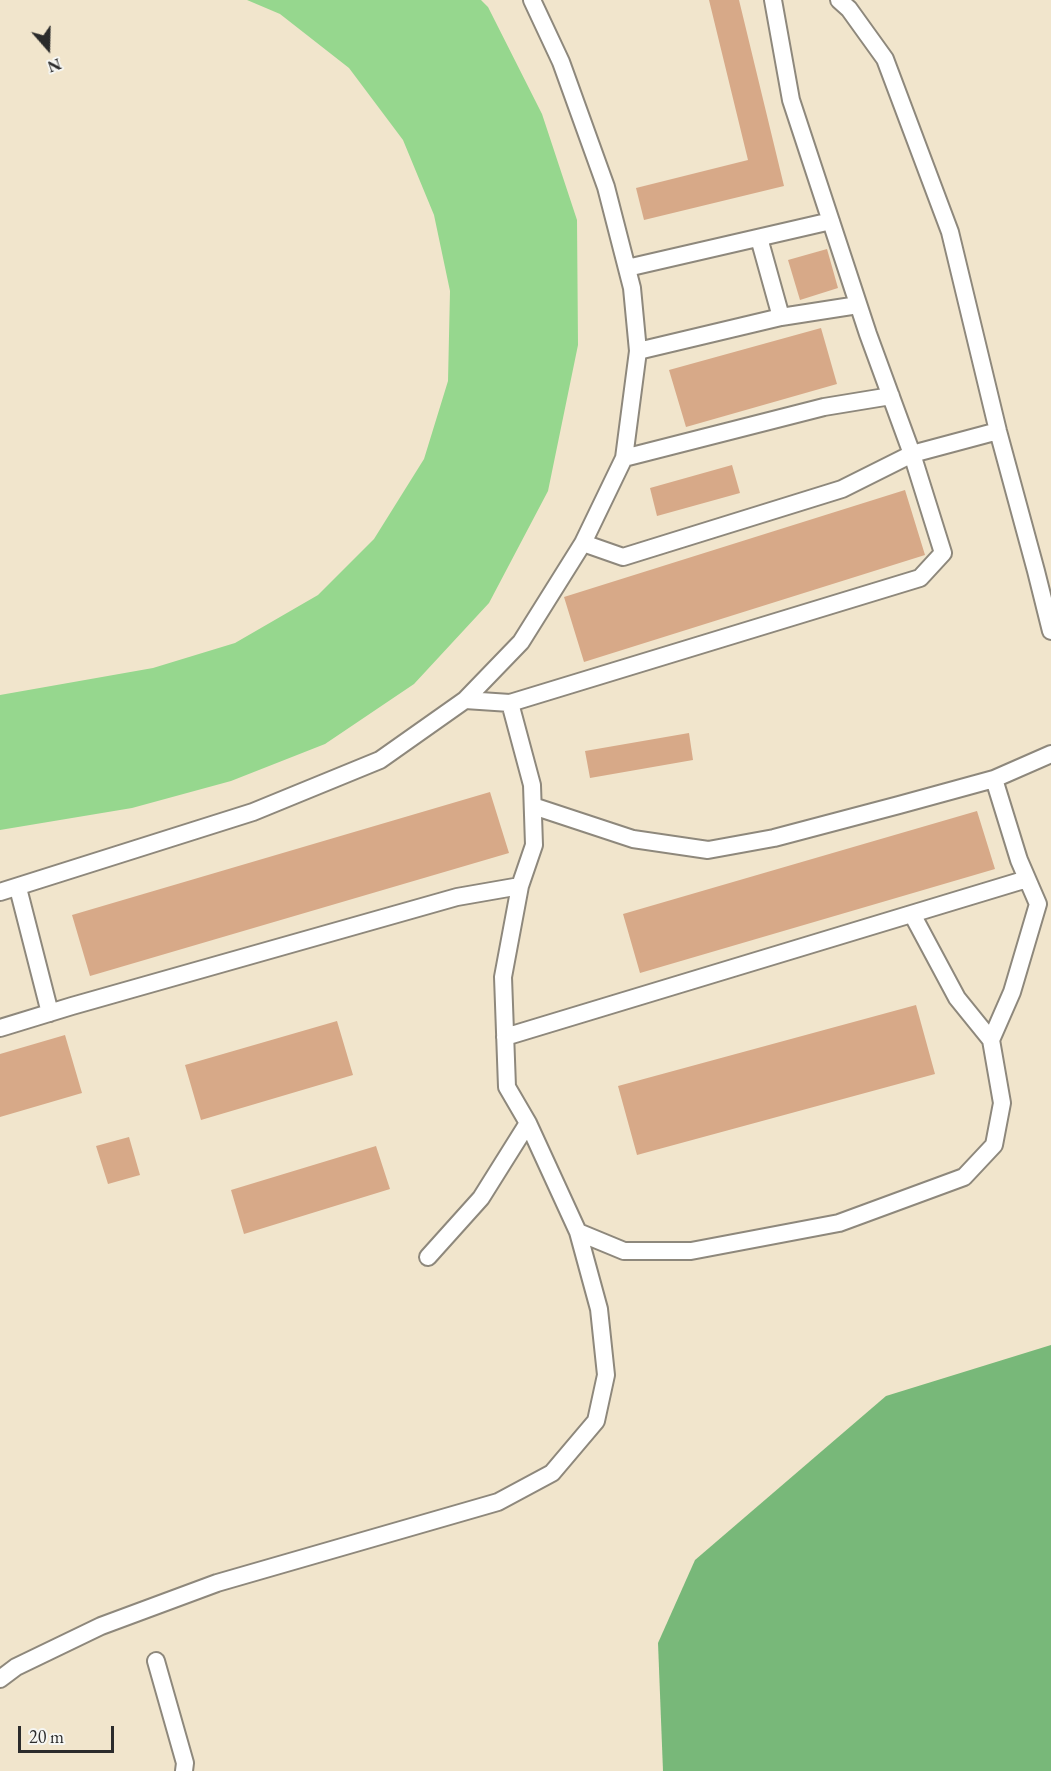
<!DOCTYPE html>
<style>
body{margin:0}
#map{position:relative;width:1051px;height:1771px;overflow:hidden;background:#f1e5cc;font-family:"EB Garamond",serif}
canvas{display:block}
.north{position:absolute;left:18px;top:18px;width:60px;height:60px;-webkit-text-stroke:4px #f6f6f2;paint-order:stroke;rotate:160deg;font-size:16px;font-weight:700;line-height:24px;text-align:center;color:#2b2b2b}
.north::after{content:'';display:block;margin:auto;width:21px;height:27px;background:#2b2b2b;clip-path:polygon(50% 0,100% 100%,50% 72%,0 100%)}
.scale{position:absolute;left:18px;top:1726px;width:96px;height:27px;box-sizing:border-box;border:3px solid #2b2b2b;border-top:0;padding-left:8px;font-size:18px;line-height:21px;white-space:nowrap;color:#2b2b2b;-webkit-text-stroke:4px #f6f6f2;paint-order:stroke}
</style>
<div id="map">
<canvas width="1051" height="1771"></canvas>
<div class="north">N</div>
<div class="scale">20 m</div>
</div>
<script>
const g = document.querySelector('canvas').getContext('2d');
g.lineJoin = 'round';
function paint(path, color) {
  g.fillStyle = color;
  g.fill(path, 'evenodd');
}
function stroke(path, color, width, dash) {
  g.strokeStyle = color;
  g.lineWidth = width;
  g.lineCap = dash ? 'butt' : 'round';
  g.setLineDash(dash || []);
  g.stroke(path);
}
const green = new Path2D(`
 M 247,0 L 481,0 L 488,7 L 542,114 L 577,220 L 578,345 L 548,491 L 489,603 L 414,684 L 325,744 L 231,781 L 132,808 L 0,830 L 0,695 L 153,668 L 235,643 L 318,595 L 374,539 L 424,459 L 448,381 L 450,291 L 434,215 L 403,140 L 349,68 L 280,14 Z`);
const forest = new Path2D(`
 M 1051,1345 L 1051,1771 L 663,1771 L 658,1643 L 695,1560 L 886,1396 Z`);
const building = new Path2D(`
 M 709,0 L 739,0 L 784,186 L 644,220 L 636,188 L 748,160 Z
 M 827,249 L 838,288 L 800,300 L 788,260 Z
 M 821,328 L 837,384 L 686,427 L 669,370 Z
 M 732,465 L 740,493 L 657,516 L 650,488 Z
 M 905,490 L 925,555 L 584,662 L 564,597 Z
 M 689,733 L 693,760 L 590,778 L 585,751 Z
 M 490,792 L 509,853 L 90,976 L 72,915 Z
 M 977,811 L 995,869 L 640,973 L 623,914 Z
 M 916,1005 L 935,1074 L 637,1155 L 618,1086 Z
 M 337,1021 L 353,1075 L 201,1120 L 185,1065 Z
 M 65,1035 L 82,1093 L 0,1117 L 0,1054 Z
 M 129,1137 L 140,1175 L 108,1184 L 96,1146 Z
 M 376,1146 L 390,1189 L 244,1234 L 231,1190 Z`);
const service = new Path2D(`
 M 839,0 L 849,9 L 885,59 L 950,232 L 998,431 L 1036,571 L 1051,631
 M 759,238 L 781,317
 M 627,268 L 831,221
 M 638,351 L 781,317 L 858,305
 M 624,458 L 824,407 L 891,396
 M 583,543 L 623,557 L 842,489 L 912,454 L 998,431
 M 465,700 L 510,703 L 920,578 L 943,553 L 912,454 L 868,334 L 791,100 L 773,0
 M 510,703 L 532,785 L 534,845 L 520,886 L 503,977 L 507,1087 L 528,1123 L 578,1232 L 624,1251 L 691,1251 L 839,1223 L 964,1177 L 994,1145 L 1002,1103 L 991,1040 L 1012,992 L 1038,904 L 1019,860 L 994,779
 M 533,806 L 633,839 L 708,850 L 774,838 L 899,805 L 994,779 L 1051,754
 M 18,888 L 50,1013
 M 0,892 L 253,812 L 380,760 L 465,700 L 521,642 L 583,543 L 624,458 L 638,351 L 632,288 L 606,187 L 561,62 L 532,0
 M 912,914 L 957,998 L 991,1040
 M 0,1028 L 72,1006 L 457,897 L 520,886
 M 505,1037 L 1027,879
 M 428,1257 L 481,1198 L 528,1123
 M 156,1661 L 185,1763 L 184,1771
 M 0,1679 L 16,1667 L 101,1626 L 217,1583 L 498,1502 L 552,1473 L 596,1421 L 606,1375 L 599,1309 L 578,1232`);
paint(green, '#96d78e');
paint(forest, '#78b879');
paint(building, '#d7a988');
stroke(service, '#8e887c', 20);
stroke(service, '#fff', 16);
</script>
